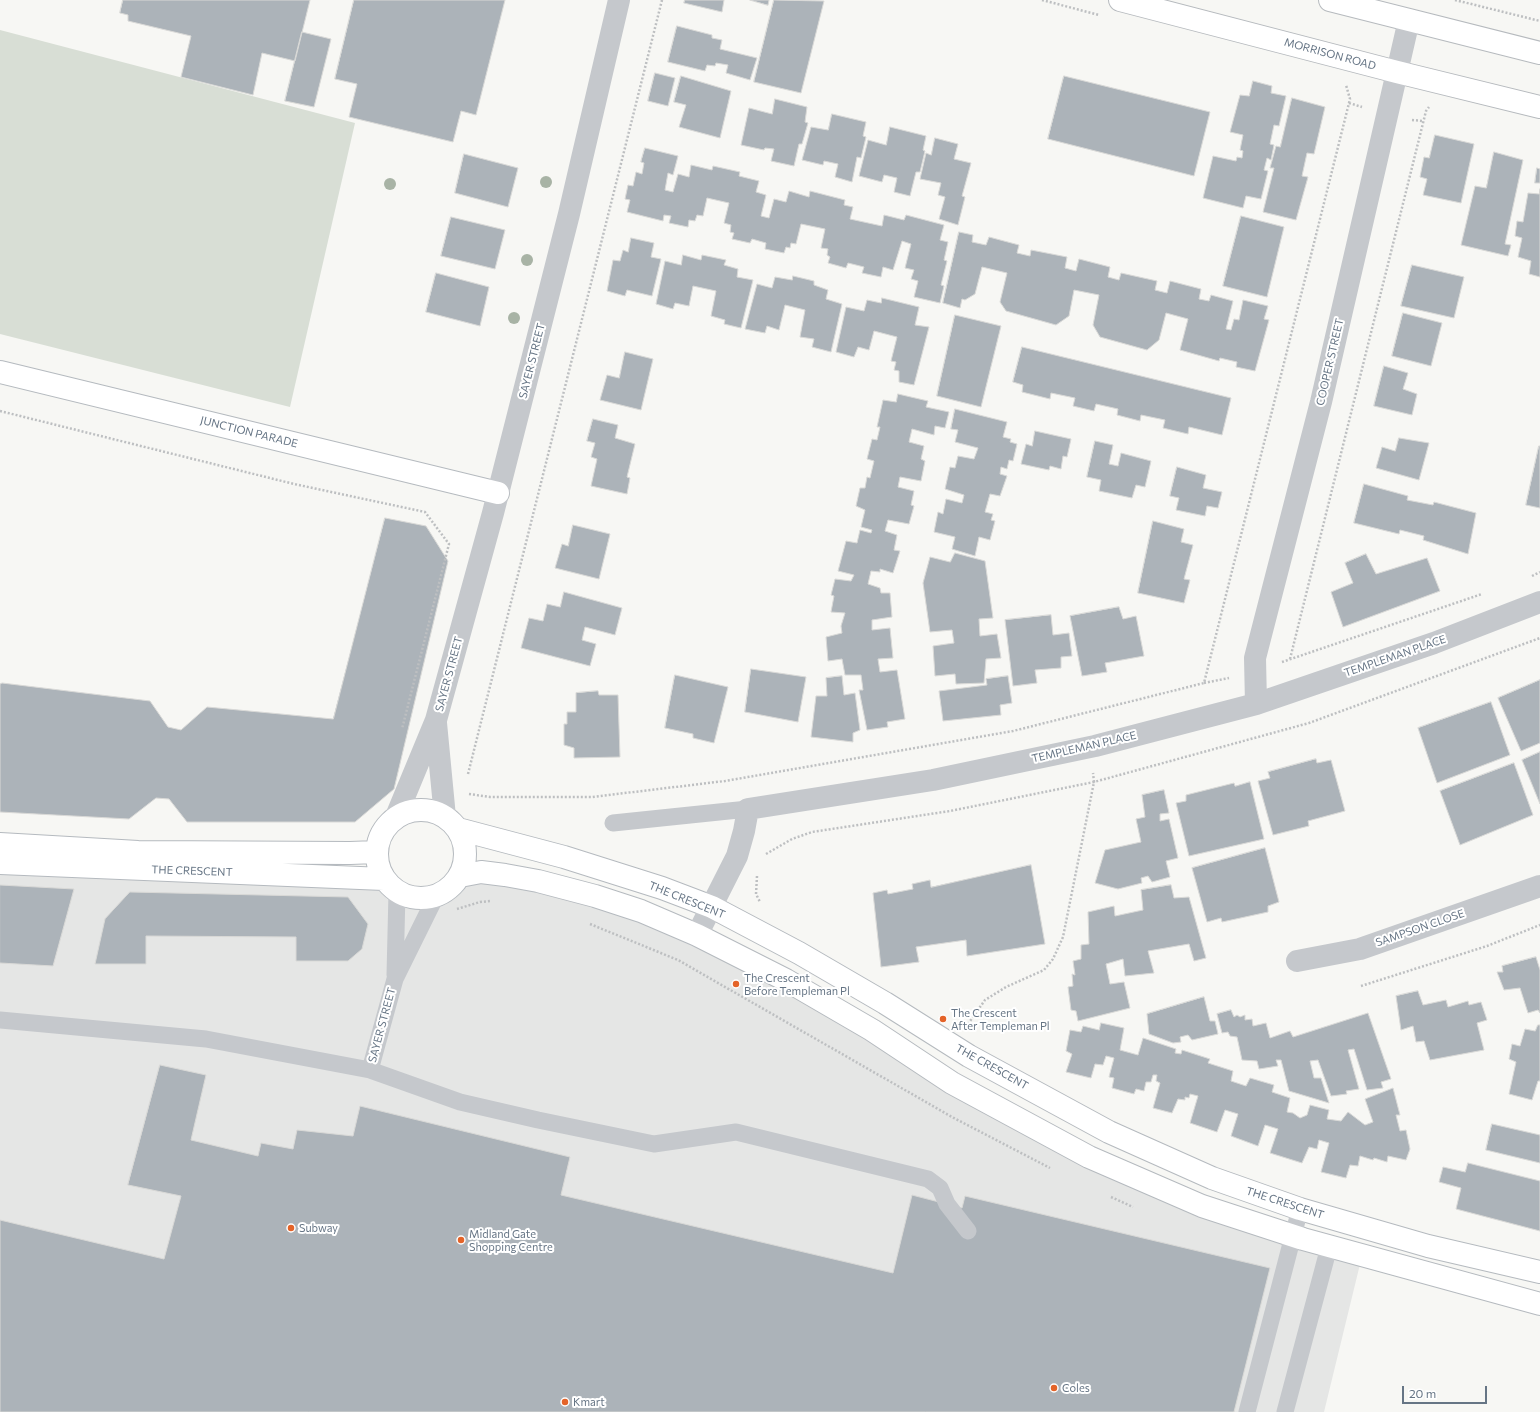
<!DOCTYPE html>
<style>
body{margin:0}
#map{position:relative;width:1540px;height:1412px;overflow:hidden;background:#f7f7f4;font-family:Commissioner,sans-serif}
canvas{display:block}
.scale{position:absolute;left:1402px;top:1386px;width:85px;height:18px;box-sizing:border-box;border:2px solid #667585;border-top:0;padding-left:5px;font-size:12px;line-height:14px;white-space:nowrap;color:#667585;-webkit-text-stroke:3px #fff;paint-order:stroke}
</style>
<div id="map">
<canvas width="1540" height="1412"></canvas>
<div class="scale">20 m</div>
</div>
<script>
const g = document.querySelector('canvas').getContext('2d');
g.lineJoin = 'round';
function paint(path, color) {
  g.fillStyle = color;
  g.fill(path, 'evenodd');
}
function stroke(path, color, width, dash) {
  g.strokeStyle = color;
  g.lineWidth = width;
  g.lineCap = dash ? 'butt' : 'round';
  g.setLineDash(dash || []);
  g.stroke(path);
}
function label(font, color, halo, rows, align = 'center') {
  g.font = font + ' Commissioner,sans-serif';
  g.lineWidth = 4;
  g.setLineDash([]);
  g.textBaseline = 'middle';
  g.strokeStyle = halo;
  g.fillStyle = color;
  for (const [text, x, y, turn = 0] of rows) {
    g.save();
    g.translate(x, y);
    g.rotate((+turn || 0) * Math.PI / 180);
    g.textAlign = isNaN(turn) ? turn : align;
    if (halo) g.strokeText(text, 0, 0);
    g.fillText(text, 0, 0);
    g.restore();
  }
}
const built = new Path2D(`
 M 0,863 L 390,886 L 410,897 L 423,899 L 436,896 L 446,891 L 454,884 L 460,876 L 641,911 L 1089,1157 L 1362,1256 L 1324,1412 L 0,1412 Z`);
const green = new Path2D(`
 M 0,30 L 355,123 L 290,407 L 0,334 Z`);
const building = new Path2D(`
 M 123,0 L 310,0 L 295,61 L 262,53 L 253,95 L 181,77 L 191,36 L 128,21 L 128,15 L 120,13 Z
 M 354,0 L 505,0 L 476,115 L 461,111 L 453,142 L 349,117 L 357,84 L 335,79 Z
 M 685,0 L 724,0 L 722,12 L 684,3 Z
 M 750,0 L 769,0 L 768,5 Z
 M 774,0 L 824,1 L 801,93 L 754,82 Z
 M 677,26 L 712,35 L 712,38 L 722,40 L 720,49 L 757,58 L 750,80 L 726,73 L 728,65 L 716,63 L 715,66 L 707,65 L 705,71 L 668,62 Z
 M 302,32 L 331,39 L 314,107 L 285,101 Z
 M 655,73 L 675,78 L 668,106 L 648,101 Z
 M 681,76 L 731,91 L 720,138 L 679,127 L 686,105 L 674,102 Z
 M 1064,76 L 1210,112 L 1194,176 L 1048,139 Z
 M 1253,81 L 1272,86 L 1271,93 L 1286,96 L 1279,126 L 1274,125 L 1270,144 L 1274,145 L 1271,160 L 1267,158 L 1264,170 L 1268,171 L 1261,199 L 1246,196 L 1243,208 L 1203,198 L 1213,156 L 1236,161 L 1237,157 L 1242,158 L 1243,151 L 1240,150 L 1243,135 L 1230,132 L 1240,95 L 1249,96 Z
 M 1292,98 L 1325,107 L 1314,154 L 1307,153 L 1302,176 L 1308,177 L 1296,220 L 1263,212 L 1274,168 L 1270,168 L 1276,146 L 1280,147 Z
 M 775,99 L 807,107 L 805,122 L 808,123 L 802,144 L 799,144 L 794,166 L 771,161 L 774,149 L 765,148 L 764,150 L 741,145 L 749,108 L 772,114 Z
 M 832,114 L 866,122 L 863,136 L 866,137 L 861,158 L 857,157 L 852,182 L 835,177 L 838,164 L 824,161 L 823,165 L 802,160 L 811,127 L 828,130 Z
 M 890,127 L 926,136 L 923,150 L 925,151 L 920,172 L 916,172 L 910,196 L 894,192 L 897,178 L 884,175 L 882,182 L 859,176 L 868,140 L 886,145 Z
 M 1435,135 L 1474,144 L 1461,203 L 1423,195 L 1427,179 L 1420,177 L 1424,157 L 1429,158 Z
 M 935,138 L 958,144 L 954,159 L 971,163 L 962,196 L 965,197 L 958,225 L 939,219 L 945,197 L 938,195 L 941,183 L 920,179 L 926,153 L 931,155 Z
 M 645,148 L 678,156 L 673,175 L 668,173 L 665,190 L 673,192 L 678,174 L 689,177 L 691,165 L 712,170 L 713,166 L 740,172 L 739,176 L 759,181 L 756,192 L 766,195 L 761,216 L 769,218 L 774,199 L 786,202 L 789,191 L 809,197 L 810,191 L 845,200 L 844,205 L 853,207 L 850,219 L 882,226 L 884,215 L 904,220 L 906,215 L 944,225 L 940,240 L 948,242 L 944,260 L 947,261 L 941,285 L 944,286 L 940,303 L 914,297 L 918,281 L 911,279 L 914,270 L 905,268 L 911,244 L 902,241 L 893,270 L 883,267 L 881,277 L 862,273 L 864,267 L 848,263 L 846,268 L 828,263 L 830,257 L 827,255 L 828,249 L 821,248 L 825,229 L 801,224 L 796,244 L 791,243 L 790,248 L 786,247 L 784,253 L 765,249 L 766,243 L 752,239 L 750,243 L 732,239 L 734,233 L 730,232 L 731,225 L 724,223 L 729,203 L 707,198 L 703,216 L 697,215 L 695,221 L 689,220 L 688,227 L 669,223 L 671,216 L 664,215 L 663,221 L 627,212 L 630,200 L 625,199 L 628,185 L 633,186 L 636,172 L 642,174 L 644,163 L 641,162 Z
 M 1494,152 L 1523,160 L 1505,244 L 1511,245 L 1508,256 L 1461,245 L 1475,186 L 1486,188 Z
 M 464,154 L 518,168 L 508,207 L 455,193 Z
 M 1537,168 L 1540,169 L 1540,183 L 1535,183 Z
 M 1540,189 L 1540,277 L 1529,274 L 1531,261 L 1518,257 L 1522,238 L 1515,236 L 1517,221 L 1523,222 L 1528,193 L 1539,194 Z
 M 1241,216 L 1284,227 L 1267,297 L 1223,286 Z
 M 451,217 L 505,230 L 495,269 L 441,256 Z
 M 959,232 L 973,235 L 972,242 L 986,245 L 989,237 L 1019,245 L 1017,253 L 1030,256 L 1031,250 L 1067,257 L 1065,268 L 1076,271 L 1079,259 L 1110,267 L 1108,277 L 1119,280 L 1121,273 L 1157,281 L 1155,290 L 1167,293 L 1170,281 L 1201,289 L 1199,299 L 1209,301 L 1211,295 L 1233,301 L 1226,329 L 1231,330 L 1234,319 L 1239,320 L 1243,300 L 1268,306 L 1264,319 L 1269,320 L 1255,371 L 1236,367 L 1237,362 L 1220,358 L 1219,361 L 1180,350 L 1188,319 L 1166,313 L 1159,340 L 1147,350 L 1100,337 L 1093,325 L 1099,295 L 1074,290 L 1069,316 L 1056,325 L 1006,311 L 1000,302 L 1007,273 L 982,267 L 975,294 L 965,300 L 962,299 L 960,308 L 943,303 Z
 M 631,238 L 654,243 L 651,257 L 661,259 L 652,296 L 627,290 L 625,296 L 607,291 L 613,260 L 620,261 L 623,250 L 628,252 Z
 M 683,255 L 701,260 L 702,255 L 726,260 L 724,265 L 738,269 L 737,277 L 753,280 L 741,328 L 724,324 L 725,320 L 711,316 L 716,291 L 693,286 L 689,306 L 675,303 L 673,309 L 656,304 L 665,261 L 681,265 Z
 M 1412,265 L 1464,277 L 1454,318 L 1401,306 Z
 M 436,273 L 489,287 L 480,326 L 426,312 Z
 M 793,276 L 814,281 L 814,285 L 828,290 L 826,299 L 842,304 L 831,352 L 812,347 L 814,339 L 800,337 L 805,310 L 785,305 L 779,330 L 767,326 L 765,333 L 745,329 L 757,284 L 772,288 L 775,277 L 792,280 Z
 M 882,298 L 919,307 L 915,325 L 929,327 L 914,385 L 899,382 L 899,371 L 894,370 L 896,362 L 891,361 L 897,337 L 874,331 L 869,350 L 858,347 L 854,357 L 836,352 L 846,307 L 864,311 L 867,300 L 881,303 Z
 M 1403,313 L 1442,323 L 1431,366 L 1392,356 Z
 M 955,315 L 1001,326 L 981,407 L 937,396 Z
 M 1022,347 L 1231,398 L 1222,435 L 1189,427 L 1188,434 L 1163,428 L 1165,420 L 1141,415 L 1140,421 L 1117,415 L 1118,409 L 1096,404 L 1094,411 L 1073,406 L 1075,398 L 1051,393 L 1050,399 L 1022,392 L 1023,385 L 1013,382 Z
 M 625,352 L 653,359 L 641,410 L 600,400 L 607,375 L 619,378 Z
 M 1384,366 L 1408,373 L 1403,389 L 1417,394 L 1412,415 L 1374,406 Z
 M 898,394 L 928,401 L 926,407 L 949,412 L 945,428 L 935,426 L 934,435 L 912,429 L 909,442 L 924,446 L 921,459 L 925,461 L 921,481 L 900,477 L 898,487 L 914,491 L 911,505 L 914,506 L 909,524 L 888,520 L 885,531 L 897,535 L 894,550 L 900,551 L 893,573 L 880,569 L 880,572 L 871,571 L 868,584 L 880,588 L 881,593 L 890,593 L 892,617 L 872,620 L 872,630 L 890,628 L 893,658 L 878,659 L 880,672 L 897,670 L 905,719 L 887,722 L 888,727 L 867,730 L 859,690 L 863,690 L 861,675 L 845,675 L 842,659 L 828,661 L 826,637 L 842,633 L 841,626 L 845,613 L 831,612 L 834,596 L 831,595 L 835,579 L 851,581 L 854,575 L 838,571 L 846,541 L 857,543 L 860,530 L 871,533 L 872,530 L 861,527 L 865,510 L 856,506 L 860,488 L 865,488 L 867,477 L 870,478 L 874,461 L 867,459 L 872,439 L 877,440 L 880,427 L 877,427 L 883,400 L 896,402 Z
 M 955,409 L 1007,422 L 1003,437 L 1011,439 L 1010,442 L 1017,444 L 1013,461 L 1009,460 L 1007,469 L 1001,467 L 1000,474 L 1007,476 L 1000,496 L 990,494 L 985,512 L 993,514 L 991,520 L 995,521 L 990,540 L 979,537 L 975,556 L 952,549 L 955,537 L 934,532 L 938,512 L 943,514 L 946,499 L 962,503 L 964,495 L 945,489 L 950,467 L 955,468 L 958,456 L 974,459 L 978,448 L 955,442 L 958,430 L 951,429 Z
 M 593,419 L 618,425 L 615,438 L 635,444 L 627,477 L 630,478 L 627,494 L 591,486 L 597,459 L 591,457 L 595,443 L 587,441 Z
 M 1035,431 L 1071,439 L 1067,457 L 1063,456 L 1061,469 L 1050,466 L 1049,470 L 1021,464 L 1026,444 L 1032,446 Z
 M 1399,438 L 1429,443 L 1419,480 L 1376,468 L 1382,447 L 1395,451 Z
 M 1095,441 L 1113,445 L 1109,464 L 1118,466 L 1121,453 L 1151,461 L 1145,487 L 1136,485 L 1132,498 L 1099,491 L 1101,480 L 1087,477 Z
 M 1539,446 L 1540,446 L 1540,508 L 1526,505 Z
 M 1177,467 L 1206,475 L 1203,488 L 1222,492 L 1218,508 L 1207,506 L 1205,516 L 1176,510 L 1179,498 L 1170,496 Z
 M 1364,484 L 1408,496 L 1407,500 L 1433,505 L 1434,502 L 1476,513 L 1468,554 L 1423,540 L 1424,536 L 1400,530 L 1399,534 L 1354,523 Z
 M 385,518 L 426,526 L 448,561 L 394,789 L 355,822 L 187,822 L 169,799 L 156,798 L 129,819 L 0,812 L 0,684 L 2,683 L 150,701 L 168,727 L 181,730 L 207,707 L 333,719 Z
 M 1153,521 L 1184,529 L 1181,542 L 1193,545 L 1184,579 L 1190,580 L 1184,603 L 1138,593 Z
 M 573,525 L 610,534 L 599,579 L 555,568 L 562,544 L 568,546 Z
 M 955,553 L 985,561 L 993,618 L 979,619 L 980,636 L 997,634 L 1001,658 L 986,659 L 984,683 L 956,684 L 955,674 L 935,676 L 933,646 L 954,643 L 952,630 L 930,632 L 923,583 L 930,557 L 950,562 Z
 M 1366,554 L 1376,574 L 1427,558 L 1440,591 L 1343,627 L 1331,592 L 1353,583 L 1345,563 Z
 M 564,592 L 622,608 L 615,635 L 585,627 L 582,640 L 596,644 L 590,666 L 521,648 L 529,618 L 543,621 L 547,604 L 560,607 Z
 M 1119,607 L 1123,619 L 1136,616 L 1144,656 L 1105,663 L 1107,672 L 1082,676 L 1070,616 Z
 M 1051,615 L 1053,635 L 1069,633 L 1072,656 L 1061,657 L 1061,668 L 1035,670 L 1037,683 L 1013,686 L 1005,620 Z
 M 751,669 L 806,677 L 798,722 L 745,712 Z
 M 675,675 L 728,687 L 714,743 L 693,738 L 693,734 L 665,728 Z
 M 842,676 L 844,695 L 855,693 L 860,730 L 853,733 L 853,742 L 811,737 L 816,696 L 827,696 L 826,678 Z
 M 1008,676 L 1012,703 L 1000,705 L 1001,715 L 943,721 L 939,691 L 987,685 L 986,679 Z
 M 1540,680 L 1540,743 L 1521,751 L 1498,698 Z
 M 598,691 L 599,695 L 618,695 L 620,757 L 574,758 L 574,748 L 564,745 L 564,724 L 567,724 L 567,712 L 576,712 L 576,693 Z
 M 1491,702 L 1510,755 L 1437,783 L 1418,728 Z
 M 1540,752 L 1540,804 L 1522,760 Z
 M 1316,759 L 1317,763 L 1331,760 L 1345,811 L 1308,821 L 1309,826 L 1273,835 L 1258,781 L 1270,778 L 1268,772 Z
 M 1514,763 L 1533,815 L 1460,845 L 1440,791 Z
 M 1250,782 L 1264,839 L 1189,856 L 1176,803 L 1186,801 L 1186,795 L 1234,783 L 1235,786 Z
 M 1164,790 L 1169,813 L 1160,814 L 1160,821 L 1169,819 L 1178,858 L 1166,861 L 1170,877 L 1152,882 L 1148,876 L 1141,878 L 1142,883 L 1118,889 L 1095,883 L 1105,850 L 1141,842 L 1136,819 L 1145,817 L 1142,795 Z
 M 1265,848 L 1279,902 L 1268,906 L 1268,912 L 1222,922 L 1221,918 L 1207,922 L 1192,868 Z
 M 1031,865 L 1045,944 L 967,956 L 966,940 L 916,947 L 919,962 L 881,967 L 873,893 L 887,890 L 888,894 L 913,889 L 912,884 L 930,880 L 931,887 Z
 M 0,885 L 74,889 L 53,966 L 0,963 Z
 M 1171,885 L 1174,898 L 1189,897 L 1206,958 L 1194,961 L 1189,944 L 1148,951 L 1154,973 L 1125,976 L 1123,959 L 1106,964 L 1110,984 L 1124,982 L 1130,1008 L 1078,1021 L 1076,1011 L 1071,1010 L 1068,987 L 1073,986 L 1072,974 L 1075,975 L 1073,961 L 1081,959 L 1081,945 L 1089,944 L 1088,912 L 1114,906 L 1115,916 L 1143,910 L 1141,890 Z
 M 130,892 L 348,897 L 368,924 L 362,949 L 348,961 L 296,961 L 296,937 L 146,936 L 146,964 L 95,964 L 105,919 Z
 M 1536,957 L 1540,970 L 1540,1013 L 1538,1010 L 1528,1013 L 1520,988 L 1504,990 L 1497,972 L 1503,972 L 1502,966 Z
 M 1418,991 L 1423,1005 L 1446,1000 L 1448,1007 L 1468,1001 L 1469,1005 L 1481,1002 L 1487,1020 L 1477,1023 L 1484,1050 L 1430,1060 L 1424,1041 L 1416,1042 L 1413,1026 L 1401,1030 L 1396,996 Z
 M 1204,997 L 1210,1021 L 1215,1021 L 1218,1034 L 1192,1040 L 1188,1035 L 1180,1037 L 1181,1042 L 1173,1043 L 1149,1034 L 1147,1014 Z
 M 1231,1010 L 1234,1017 L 1237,1015 L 1240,1017 L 1245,1015 L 1245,1020 L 1252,1019 L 1253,1026 L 1266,1023 L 1270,1038 L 1290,1031 L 1293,1037 L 1368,1013 L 1391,1079 L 1381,1082 L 1383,1088 L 1367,1090 L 1354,1049 L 1348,1050 L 1359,1089 L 1346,1091 L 1347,1094 L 1331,1096 L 1318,1060 L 1310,1061 L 1314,1078 L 1321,1078 L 1329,1103 L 1289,1091 L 1281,1060 L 1276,1060 L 1278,1066 L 1259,1069 L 1257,1061 L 1242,1060 L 1237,1037 L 1230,1036 L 1228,1032 L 1222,1033 L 1217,1014 Z
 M 1101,1023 L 1124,1028 L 1120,1050 L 1138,1055 L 1143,1038 L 1176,1049 L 1175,1053 L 1181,1054 L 1182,1050 L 1210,1059 L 1208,1063 L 1233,1071 L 1231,1081 L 1246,1086 L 1250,1078 L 1274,1085 L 1272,1092 L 1290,1098 L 1287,1112 L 1293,1113 L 1300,1118 L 1307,1115 L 1310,1105 L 1329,1110 L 1327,1119 L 1341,1121 L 1348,1112 L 1365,1125 L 1373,1122 L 1365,1099 L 1393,1088 L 1400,1115 L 1396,1115 L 1400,1131 L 1406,1130 L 1410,1149 L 1406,1160 L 1388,1156 L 1387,1162 L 1374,1158 L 1373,1160 L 1360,1156 L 1358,1166 L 1350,1165 L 1346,1178 L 1321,1172 L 1329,1143 L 1319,1140 L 1317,1149 L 1309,1147 L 1302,1163 L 1270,1153 L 1278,1129 L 1265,1125 L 1258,1146 L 1231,1136 L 1238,1114 L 1225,1110 L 1217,1132 L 1190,1123 L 1198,1096 L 1190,1094 L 1189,1098 L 1185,1097 L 1185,1100 L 1178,1099 L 1172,1113 L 1153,1108 L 1160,1083 L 1156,1081 L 1157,1075 L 1153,1075 L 1151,1082 L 1146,1082 L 1144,1091 L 1136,1089 L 1134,1094 L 1112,1088 L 1114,1078 L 1109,1077 L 1114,1058 L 1106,1056 L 1103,1065 L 1095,1064 L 1091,1078 L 1066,1072 L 1072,1054 L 1066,1051 L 1070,1030 L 1081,1032 L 1083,1026 L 1099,1030 Z
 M 1538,1025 L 1540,1025 L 1540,1081 L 1538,1081 L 1532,1100 L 1509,1094 L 1516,1062 L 1509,1059 L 1512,1044 L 1520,1046 L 1525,1029 L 1535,1031 Z
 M 160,1065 L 206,1075 L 191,1140 L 258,1156 L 261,1143 L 293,1149 L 297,1130 L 353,1136 L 360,1106 L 570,1157 L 561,1195 L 893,1273 L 912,1195 L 962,1208 L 965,1196 L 1270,1268 L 1234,1412 L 0,1412 L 0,1220 L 164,1259 L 181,1196 L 128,1185 Z
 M 1492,1124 L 1540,1135 L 1540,1163 L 1486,1150 Z
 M 1468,1163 L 1540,1181 L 1540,1231 L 1456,1209 L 1461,1188 L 1439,1182 L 1443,1167 L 1465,1172 Z`);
const path = new Path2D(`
 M 1042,0 L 1099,15
 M 1455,0 L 1540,21
 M 1349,103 L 1362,107
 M 1412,120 L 1423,121
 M 0,411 L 294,484 L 425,512 L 449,544 L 402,729
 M 1532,576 L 1540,572
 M 1290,659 L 1426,111 L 1429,107
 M 1282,662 L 1482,594
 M 1204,683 L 1229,678
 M 468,774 L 662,0
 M 469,794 L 490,797 L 592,797 L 725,781 L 1013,731 L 1204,683 L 1350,99 L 1346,85
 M 766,854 L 792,839 L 812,832 L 950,811 L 1094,782 L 1309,723 L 1540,638
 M 757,876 L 756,894 L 760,902
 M 457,909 L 480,902 L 491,901
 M 590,924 L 678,960 L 952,1117 L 1050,1168
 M 1361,986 L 1487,946 L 1540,925
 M 968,1024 L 985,1000 L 1006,987 L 1044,970 L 1053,959 L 1063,937 L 1094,782 L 1093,773
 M 1111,1197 L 1133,1207`);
const lane = new Path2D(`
 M 613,823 L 748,809
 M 395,975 L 397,892
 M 0,1020 L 206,1039 L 370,1070 L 460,1102 L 538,1120 L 654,1144 L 736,1132 L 928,1179 L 940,1188 L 947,1204 L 968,1231
 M 370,1070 L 395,979 L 436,896
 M 1247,1412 L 1300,1209
 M 1285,1412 L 1329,1247`);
const street = new Path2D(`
 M 1256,704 L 1255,658 L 1321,402 L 1409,20
 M 436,723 L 445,817
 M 395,819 L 436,720 L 493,513 L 569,214 L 619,0
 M 697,935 L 737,856 L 744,831 L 748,809 L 933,780 L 1095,746 L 1256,704 L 1434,643 L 1540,602
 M 1297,961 L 1360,949 L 1540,886`);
const secondary = new Path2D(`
 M 0,372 L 498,493
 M377 854a44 44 0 1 1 88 0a44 44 0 1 1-88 0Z
 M 458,829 L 564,857 L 662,888 L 712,907 L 799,953 L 885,1003 L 969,1056 L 1109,1132 L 1212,1178 L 1300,1209 L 1428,1246 L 1540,1272
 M 0,844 L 138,852 L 350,853 L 376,852
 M 0,863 L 384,879
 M 460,876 L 481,872 L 505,875 L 538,881 L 595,896 L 641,911 L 697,935 L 786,980 L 872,1030 L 952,1083 L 1089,1157 L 1202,1206 L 1303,1239 L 1540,1304`);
const primary = new Path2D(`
 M 1120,0 L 1397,72 L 1540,107
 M 1330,0 L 1540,53`);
const trees = [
 [546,182],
 [390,184],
 [527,260],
 [514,318]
];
const markers = [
 [736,984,4,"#e46328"],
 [943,1019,4,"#e46328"],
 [291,1228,4,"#e46328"],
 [461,1240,4,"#e46328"],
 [1054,1388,4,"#e46328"],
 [565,1402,4,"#e46328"]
];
const streetNames = [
 ["MORRISON ROAD",1330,54,15],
 ["SAYER STREET",532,361,-76],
 ["COOPER STREET",1330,362,-77],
 ["JUNCTION PARADE",249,432,14],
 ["TEMPLEMAN PLACE",1395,656,-19],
 ["SAYER STREET",449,674,-75],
 ["TEMPLEMAN PLACE",1084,747,-13],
 ["THE CRESCENT",192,871,2],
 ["THE CRESCENT",687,900,22],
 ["SAMPSON CLOSE",1420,928,-19],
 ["SAYER STREET",382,1025,-75],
 ["THE CRESCENT",992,1067,29],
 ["THE CRESCENT",1285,1203,18]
];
const poiNames = [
 ["The Crescent",744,978],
 ["Before Templeman Pl",744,991],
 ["The Crescent",951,1013],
 ["After Templeman Pl",951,1026],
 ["Subway",299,1228],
 ["Midland Gate",469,1234],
 ["Shopping Centre",469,1247],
 ["Coles",1062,1388],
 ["Kmart",573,1402]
];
paint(built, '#e5e6e5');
paint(green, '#d8ded5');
paint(building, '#acb3b9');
stroke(building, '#d9d9d7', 1);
stroke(secondary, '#b5babf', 24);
stroke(primary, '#b6babe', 24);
stroke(path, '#bdbfc1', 2.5, [2, 2]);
stroke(lane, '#c5c8cc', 17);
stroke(street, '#c5c8cc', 22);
stroke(secondary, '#fff', 22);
stroke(primary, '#fff', 22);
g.fillStyle = '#a8b3a5';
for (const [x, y] of trees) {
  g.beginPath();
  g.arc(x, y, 6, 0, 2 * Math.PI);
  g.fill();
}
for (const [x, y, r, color] of markers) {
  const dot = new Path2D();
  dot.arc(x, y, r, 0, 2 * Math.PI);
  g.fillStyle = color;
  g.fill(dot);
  stroke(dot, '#fff', 1.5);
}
label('11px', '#667585', '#fff', streetNames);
label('11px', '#667585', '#fff', poiNames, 'left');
</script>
